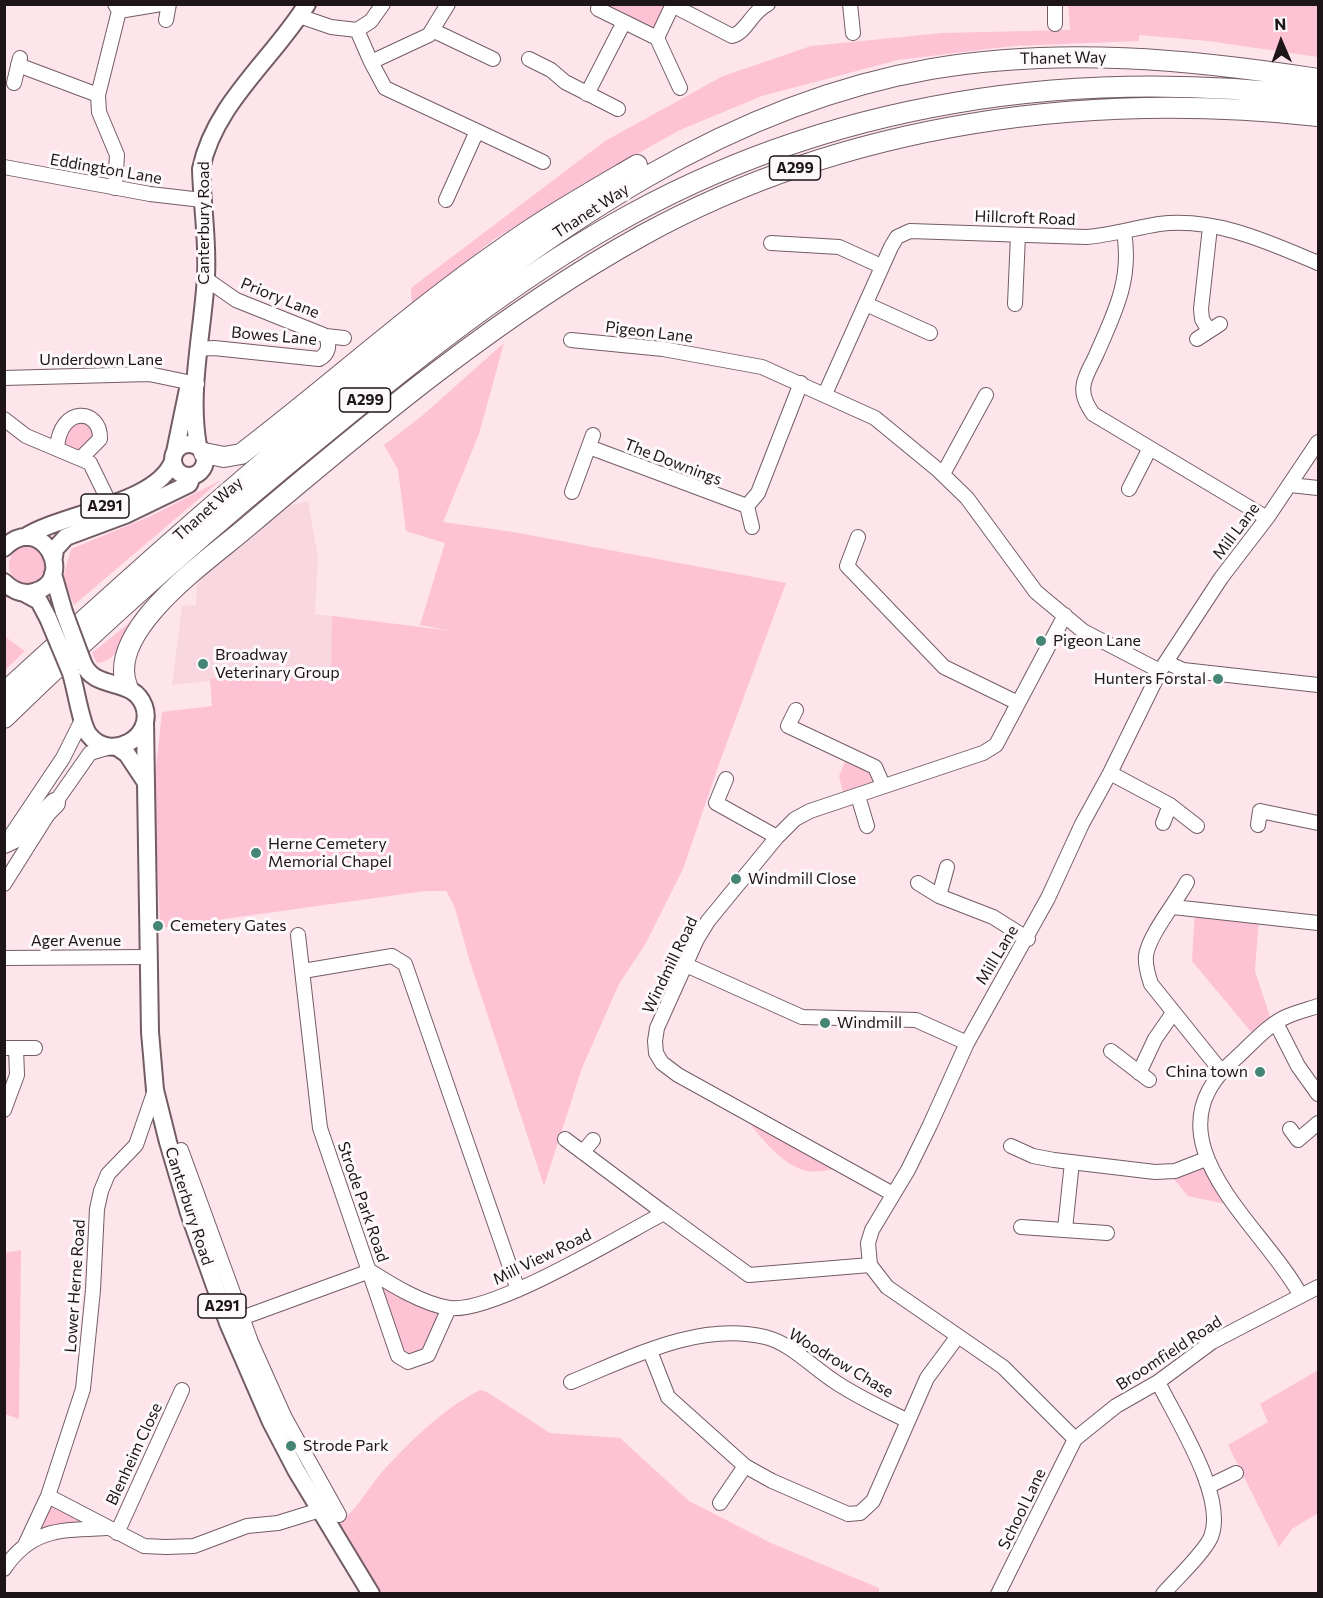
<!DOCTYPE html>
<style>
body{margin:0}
#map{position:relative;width:1323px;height:1598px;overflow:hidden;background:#fee5eb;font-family:Commissioner,sans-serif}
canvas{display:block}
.frame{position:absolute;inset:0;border:6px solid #1d1517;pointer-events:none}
.north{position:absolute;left:1251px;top:12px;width:60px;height:60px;-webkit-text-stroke:4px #fdf8f9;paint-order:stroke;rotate:358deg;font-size:16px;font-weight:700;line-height:24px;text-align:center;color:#1d1517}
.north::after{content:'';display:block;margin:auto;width:21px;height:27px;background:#1d1517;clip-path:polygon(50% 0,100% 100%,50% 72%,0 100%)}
</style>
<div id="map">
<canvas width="1323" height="1598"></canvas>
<div class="frame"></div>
<div class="north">N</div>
</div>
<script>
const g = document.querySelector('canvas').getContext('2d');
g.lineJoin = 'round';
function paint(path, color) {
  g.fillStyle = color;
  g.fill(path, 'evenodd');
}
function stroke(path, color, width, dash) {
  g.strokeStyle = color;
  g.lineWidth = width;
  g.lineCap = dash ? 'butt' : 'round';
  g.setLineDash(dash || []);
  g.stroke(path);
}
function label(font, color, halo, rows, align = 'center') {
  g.font = font + ' Commissioner,sans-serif';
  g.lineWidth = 6;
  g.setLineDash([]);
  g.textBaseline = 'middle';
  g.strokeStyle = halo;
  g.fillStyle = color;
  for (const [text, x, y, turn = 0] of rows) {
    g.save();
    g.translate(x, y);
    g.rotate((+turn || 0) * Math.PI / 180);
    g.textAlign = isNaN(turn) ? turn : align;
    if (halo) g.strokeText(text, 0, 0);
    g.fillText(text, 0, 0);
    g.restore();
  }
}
const built = new Path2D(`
 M 308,501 L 318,557 L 315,614 L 332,616 L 332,668 L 172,685 L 182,606 L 196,605 L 197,578 L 284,507 Z`);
const green = new Path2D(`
 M 600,5 L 673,5 L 670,10 L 662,11 L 657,21 L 661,28 L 657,38 Z
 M 1068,5 L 1318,5 L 1318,57 L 1208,41 L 1139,35 L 1139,41 L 1013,46 L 898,60 L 762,96 L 680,130 L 576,188 L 493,240 L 412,305 L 411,288 L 605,141 L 723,76 L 811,46 L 942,33 L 1070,30 Z
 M 504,343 L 479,434 L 443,522 L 513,532 L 786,583 L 719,764 L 683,869 L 646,943 L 619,984 L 582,1068 L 544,1186 L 470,962 L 454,905 L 446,891 L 425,891 L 160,928 L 154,787 L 162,712 L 212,706 L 210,679 L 331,668 L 332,616 L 453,631 L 420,625 L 445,543 L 406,531 L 398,470 L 384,445 L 423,415 Z
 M 70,418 L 97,425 L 87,455 L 63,450 L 57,439 Z
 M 221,480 L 74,605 L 63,578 L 71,549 L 151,516 Z
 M9 565a18 18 0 1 1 36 0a18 18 0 1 1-36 0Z
 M 134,619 C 125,636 119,661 97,663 L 92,653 Z
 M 4,636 L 25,651 L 5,670 L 4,670 Z
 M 848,754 L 875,767 L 883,785 L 845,800 L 839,776 Z
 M 1195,909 L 1259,917 L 1255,971 L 1273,1026 L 1257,1039 L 1192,961 Z
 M 738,1108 L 845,1167 C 832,1169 816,1174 803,1170 C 776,1161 754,1129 738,1108 Z
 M 1206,1159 L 1235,1206 L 1188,1196 L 1167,1171 Z
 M 21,1250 L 19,1419 L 5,1414 L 4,1253 Z
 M 370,1271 L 449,1308 L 428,1355 L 408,1362 Z
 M 1318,1370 L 1318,1513 L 1292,1529 L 1279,1547 L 1228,1445 L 1268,1422 L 1260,1404 Z
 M 480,1390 L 487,1392 L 550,1433 L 620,1438 L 689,1501 L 771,1543 L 879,1588 L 879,1593 L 371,1593 L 329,1527 C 355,1517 365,1491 383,1471 C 410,1441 444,1408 480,1390 Z
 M 48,1496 L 107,1528 L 26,1543 Z`);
const minor = new Path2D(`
 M 115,4 L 119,11 L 98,95 L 99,112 L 117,155 L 115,188
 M 600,4 L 598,9 L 657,38 L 673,4
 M 850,4 L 853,33
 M 1055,4 L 1055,24
 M 672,5 L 732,36 C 746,33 751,12 768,4
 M 119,11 L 161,4
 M 299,16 L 331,27 L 357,30 L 371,21 L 383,4
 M 166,20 L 169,4
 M 357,30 L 371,62 L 429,35 L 448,4
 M 432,30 L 493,59
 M 657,38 L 680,88
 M 529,59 L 551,70 L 565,82 L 618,109
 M 371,62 L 385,88 L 477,131 L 446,200
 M 18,65 L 98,95
 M 14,83 L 20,58
 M 587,94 L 624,22
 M 477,131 L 543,162
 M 4,167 L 150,194 L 202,200
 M 1124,232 C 1132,279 1115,312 1097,353 C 1093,363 1086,373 1084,383 C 1081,395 1087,405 1093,414 L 1267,518
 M 771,243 L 839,247 L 881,266
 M 206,279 L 236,300 L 326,336 L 344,338
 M 866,304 L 930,333
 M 1015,304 L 1018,235
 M 1209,331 L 1202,319 L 1201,309 L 1210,227
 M 1197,339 L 1220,324
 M 571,340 L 663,349 L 762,367 L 875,418 L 937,469 L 967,498 L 1036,592 L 1083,631 L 1160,671
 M 198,349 L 214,348 L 319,359 C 329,354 330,345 326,336
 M 4,378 L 149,374 L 197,384
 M 825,394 L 891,247 L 897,237 L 910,231 L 1086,237 C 1111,235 1134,228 1159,224 C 1215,217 1268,242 1318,263
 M 4,419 L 26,436 L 90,463 L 110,504
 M 589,447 L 747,506 L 758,493 L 801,383
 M 57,448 C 60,405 101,408 100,439 L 82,457
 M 943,474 L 986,395
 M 1290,485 L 1318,488
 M 1129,489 L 1150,448
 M 572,492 L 593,435
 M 747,506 L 752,527
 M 858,537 L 847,566 L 944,667 L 1016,702
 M 1166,662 L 1183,670 L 1318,685
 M 796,710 L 788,726 L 875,767 L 883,785
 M 1110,773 L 1170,805 L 1197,826
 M 726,779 L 716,803 L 777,837
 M 858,796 L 867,826
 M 1163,823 L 1170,805
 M 1258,825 L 1260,811 L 1318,823
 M 8,840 L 63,758 L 82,720
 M 1187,882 C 1177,901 1148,936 1146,956 C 1145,965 1148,975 1151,984 L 1221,1071
 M 918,883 L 939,896 L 993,917 L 1028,939
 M 4,884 L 55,803 L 90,753 L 110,747
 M 939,896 L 947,867
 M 1173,907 L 1318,923
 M 298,935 L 320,1128 L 398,1356 L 408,1362 L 428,1355 L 449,1308
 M 4,958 L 148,957
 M 686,965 L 802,1017 L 916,1020 L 967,1043
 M 303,971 L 392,956 L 405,964 L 518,1290
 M 1276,1023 L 1298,1066 L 1318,1094
 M 4,1048 L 35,1048
 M 1111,1051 L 1149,1080
 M 1139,1073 L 1155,1039 L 1173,1013
 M 4,1110 L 17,1075 L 16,1048
 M 1290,1129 L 1298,1140 L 1318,1123
 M 565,1139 L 664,1213
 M 1011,1146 L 1033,1156 L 1054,1160 L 1155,1172 L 1175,1171 L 1206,1159
 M 181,1150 L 251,1342 L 285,1418 L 339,1515
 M 583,1152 L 593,1140
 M 893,1194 L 678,1075 L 662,1063 L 656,1053 L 655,1041 L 657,1028 L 697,939 L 708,921 L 777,837 L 795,819 L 810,811 L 983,753 L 996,745 L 1065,615
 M 1021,1227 L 1107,1233
 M 1065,1229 L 1072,1162
 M 1301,1296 C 1263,1224 1141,1140 1235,1059 C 1251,1045 1268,1024 1288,1016 C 1298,1012 1309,1009 1318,1006
 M 228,1323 L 370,1271 C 392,1285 423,1304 449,1308 C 493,1314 620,1236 664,1213 L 749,1275 L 870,1265
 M 650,1351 L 668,1397 L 745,1466 L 772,1481 L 848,1514 L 860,1513 L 873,1501 L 927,1378 L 958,1336
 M 571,1382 C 630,1358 699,1321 765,1337 C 790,1343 810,1365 831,1379 C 855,1396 882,1408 908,1421
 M 1158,1382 C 1176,1419 1227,1497 1211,1537 C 1204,1553 1175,1580 1163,1594
 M 1075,1439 L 1003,1367 L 887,1287 L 870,1265 L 868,1243 L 872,1230 L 908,1170 L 930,1125 L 967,1043 L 1048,898 L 1082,824 L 1110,773 L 1160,671 L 1221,578 L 1267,518 L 1318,442
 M 1209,1486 L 1236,1473
 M 48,1496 L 144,1546 L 166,1547 L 194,1546 L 247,1526 L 278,1523 L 320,1510
 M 720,1503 L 745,1466
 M 117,1533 L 182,1390
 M 26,1543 L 48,1496 L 83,1389 L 93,1290 L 97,1209 L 101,1191 L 108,1174 L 136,1145 L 155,1090
 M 4,1569 C 31,1528 62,1530 107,1528
 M 998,1594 L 1075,1439 L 1116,1406 L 1158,1382 L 1212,1342 L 1318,1287`);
const major = new Path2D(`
 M173 460a16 16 0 1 1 32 0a16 16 0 1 1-32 0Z
 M 198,446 C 188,390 203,332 206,276 C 208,240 202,205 201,169 C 214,104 273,59 307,4
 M 175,452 L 188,389
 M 25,537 C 62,513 157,504 173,461
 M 4,548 C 42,510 78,580 34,592 C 23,595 13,591 4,582
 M 54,557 L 55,549 L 66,537 L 125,515 L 189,484 L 192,476
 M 53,574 L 64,612
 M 24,593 L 39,601 L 48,618
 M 71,673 C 76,689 81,725 89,735 C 110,762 155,738 144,706 C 133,676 95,692 83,663
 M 145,722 L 150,1032 L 155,1090 L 168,1142 L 189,1213 L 228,1323 L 271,1422 L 296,1470 L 371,1594
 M 117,747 L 127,754 L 145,781`);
const highway = new Path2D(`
 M 204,453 L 224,457 L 241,454 C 329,387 411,312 502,249 C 545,218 591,192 637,165
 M 127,686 C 105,630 210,559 247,527 C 372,421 500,314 643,235 C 849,122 1087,91 1318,116
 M 4,693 C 132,576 261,460 397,352 C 557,226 725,105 931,69 C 1060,47 1190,59 1318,79
 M 4,718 C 108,617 217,521 329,430 C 419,356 511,283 612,225 C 830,100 1073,67 1318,97
 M 4,843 L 25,833 L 55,803`);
const majorBridge = new Path2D(`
 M 64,612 L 83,663
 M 48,618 L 71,673`);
const markers = [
 [1041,641,6,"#448575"],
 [203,664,6,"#448575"],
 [1218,679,6,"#448575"],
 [256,853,6,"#448575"],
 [736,879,6,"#448575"],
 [158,926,6,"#448575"],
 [825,1023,6,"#448575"],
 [1260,1072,6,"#448575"],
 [291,1446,6,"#448575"]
];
const shields = [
 [795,168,51],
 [365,400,51],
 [105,506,48],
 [222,1306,48]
];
const shieldNames = [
 ["A299",795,168],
 ["A299",365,400],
 ["A291",105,506],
 ["A291",222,1306]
];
const streetNames = [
 ["Thanet Way",1063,58,-1],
 ["Eddington Lane",106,169,10],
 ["Thanet Way",591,211,-33],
 ["Hillcroft Road",1025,218,2],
 ["Canterbury Road",204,223,-90],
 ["Priory Lane",280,298,22],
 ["Pigeon Lane",649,332,7],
 ["Bowes Lane",274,336,5],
 ["Underdown Lane",101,360],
 ["The Downings",673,462,21],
 ["Thanet Way",208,509,-42],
 ["Mill Lane",1236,531,-53],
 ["Ager Avenue",76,941],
 ["Mill Lane",997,955,-59],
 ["Windmill Road",670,965,-64],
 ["Strode Park Road",363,1202,71],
 ["Canterbury Road",189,1206,72],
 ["Mill View Road",542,1257,-26],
 ["Lower Herne Road",75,1286,-86],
 ["Broomfield Road",1169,1353,-33],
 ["Woodrow Chase",841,1363,31],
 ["Blenheim Close",134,1454,-65],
 ["School Lane",1022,1509,-64]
];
const poiNames = [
 ["Pigeon Lane",1053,641],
 ["Broadway",215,655],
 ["Veterinary Group",215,673],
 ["Hunters Forstal",1206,679,"right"],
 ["Herne Cemetery",268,844],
 ["Memorial Chapel",268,862],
 ["Windmill Close",748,879],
 ["Cemetery Gates",170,926],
 ["Windmill",837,1023],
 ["China town",1248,1072,"right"],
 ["Strode Park",303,1446]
];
paint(built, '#f8d7e0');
paint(green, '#fdc3d4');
stroke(minor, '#725d63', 16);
stroke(major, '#725d63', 20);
stroke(highway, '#725d63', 22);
stroke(minor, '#fff', 14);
stroke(major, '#fff', 16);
stroke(highway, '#fff', 20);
stroke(majorBridge, '#725d63', 20, []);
stroke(majorBridge, '#fff', 16);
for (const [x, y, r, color] of markers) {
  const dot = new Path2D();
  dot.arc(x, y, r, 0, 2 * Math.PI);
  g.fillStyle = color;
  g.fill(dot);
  stroke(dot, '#fdf8f9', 2);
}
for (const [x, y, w] of shields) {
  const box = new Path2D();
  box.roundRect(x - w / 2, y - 12, w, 24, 4.5);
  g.fillStyle = '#fdf8f9';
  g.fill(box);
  stroke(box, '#1d1517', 1.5);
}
label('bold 15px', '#1d1517', null, shieldNames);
label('16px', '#1d1517', '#fdf8f9', streetNames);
label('16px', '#1d1517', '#fdf8f9', poiNames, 'left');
</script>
